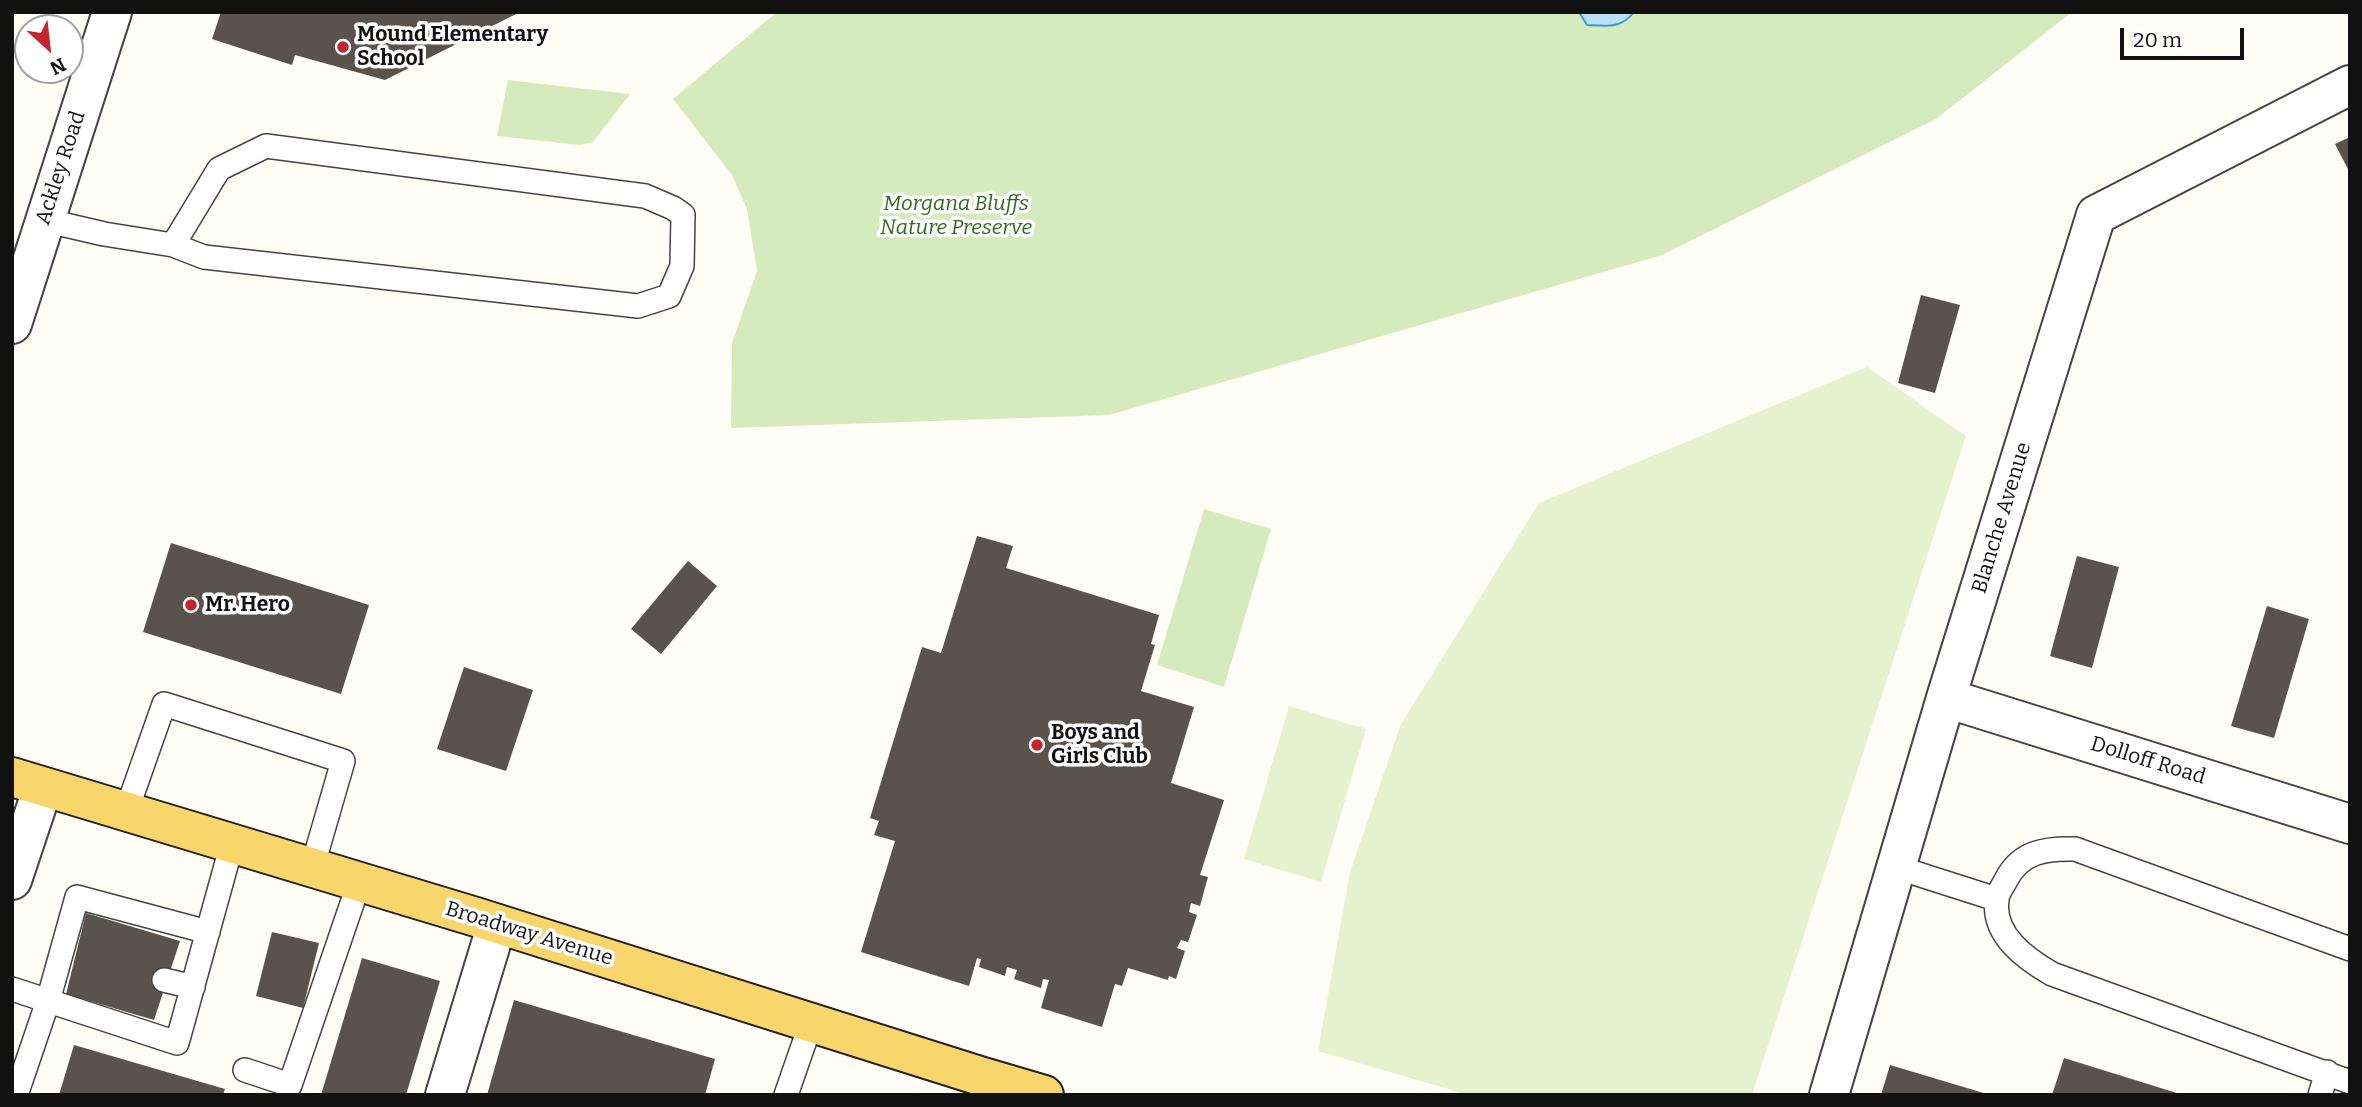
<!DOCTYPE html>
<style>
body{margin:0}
#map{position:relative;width:2362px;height:1107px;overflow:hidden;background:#fffdf5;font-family:Bitter,serif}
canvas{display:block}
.frame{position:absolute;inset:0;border:14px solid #111;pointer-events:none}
.north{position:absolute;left:14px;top:14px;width:70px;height:70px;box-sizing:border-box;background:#fff;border:2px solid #a0a0a0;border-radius:50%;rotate:153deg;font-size:19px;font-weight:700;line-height:28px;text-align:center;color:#111}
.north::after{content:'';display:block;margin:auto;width:24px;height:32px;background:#c4262e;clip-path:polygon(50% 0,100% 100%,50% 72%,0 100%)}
.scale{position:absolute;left:2120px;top:28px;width:124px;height:32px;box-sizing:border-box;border:4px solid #111;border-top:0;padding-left:9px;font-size:21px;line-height:24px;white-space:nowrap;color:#111;-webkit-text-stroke:5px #fff;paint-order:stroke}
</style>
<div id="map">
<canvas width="2362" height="1107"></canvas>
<div class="frame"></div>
<div class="north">N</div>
<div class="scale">20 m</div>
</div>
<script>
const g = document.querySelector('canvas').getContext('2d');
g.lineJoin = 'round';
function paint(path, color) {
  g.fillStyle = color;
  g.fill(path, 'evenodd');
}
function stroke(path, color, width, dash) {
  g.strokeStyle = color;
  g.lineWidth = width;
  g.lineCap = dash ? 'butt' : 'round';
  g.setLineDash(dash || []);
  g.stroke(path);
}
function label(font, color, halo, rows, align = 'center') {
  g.font = font + ' Bitter,serif';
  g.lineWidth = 7;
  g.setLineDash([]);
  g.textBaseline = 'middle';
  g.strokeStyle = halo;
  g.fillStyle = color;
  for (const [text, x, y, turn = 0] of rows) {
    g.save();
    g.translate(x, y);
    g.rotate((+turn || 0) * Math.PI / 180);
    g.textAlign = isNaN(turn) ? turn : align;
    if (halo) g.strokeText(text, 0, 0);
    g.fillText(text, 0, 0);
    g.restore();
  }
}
const green = new Path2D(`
 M 777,12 L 2072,12 L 1936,119 L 1662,255 L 1109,415 L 731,428 L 732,343 L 757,271 L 747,209 L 732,175 L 673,99 Z
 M 508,80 L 630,94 L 593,142 L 580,145 L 497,136 Z
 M 1204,509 L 1271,529 L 1224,687 L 1157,665 Z`);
const pitch = new Path2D(`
 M 1867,367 L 1966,436 L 1752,1095 L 1468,1095 L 1318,1051 L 1350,872 L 1401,724 L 1539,503 Z
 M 1289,706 L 1366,729 L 1321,882 L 1244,859 Z`);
const water = new Path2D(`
 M 1579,12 L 1634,12 C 1621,29 1607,26 1587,25 Z`);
const building = new Path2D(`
 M 221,12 L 520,12 L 385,80 L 295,55 L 292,65 L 212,39 Z
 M 2350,137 L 2350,173 L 2335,144 Z
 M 1921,295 L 1960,305 L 1935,393 L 1898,383 Z
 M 977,536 L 1013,546 L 1006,568 L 1159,615 L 1151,644 L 1155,645 L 1141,691 L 1194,707 L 1171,783 L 1224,800 L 1200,875 L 1208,877 L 1200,906 L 1191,903 L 1189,912 L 1197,915 L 1188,942 L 1181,940 L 1177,948 L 1185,951 L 1176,979 L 1169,976 L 1168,980 L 1128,968 L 1122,986 L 1115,984 L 1102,1027 L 1041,1008 L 1049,980 L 1043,979 L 1041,988 L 1014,979 L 1017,970 L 1007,967 L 1005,976 L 979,967 L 981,959 L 977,958 L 969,986 L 861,952 L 895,841 L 874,835 L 879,821 L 870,818 L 922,647 L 941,653 Z
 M 171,543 L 369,605 L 341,694 L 143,632 Z
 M 2077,556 L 2119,567 L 2092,668 L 2050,656 Z
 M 688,561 L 717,586 L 661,654 L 631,629 Z
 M 2267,606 L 2309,619 L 2274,738 L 2231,726 Z
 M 464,667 L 533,690 L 506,771 L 437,749 Z
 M 86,913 L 180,941 L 154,1020 L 66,994 Z
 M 272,932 L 319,943 L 303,1008 L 256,996 Z
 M 362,958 L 440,981 L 406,1095 L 321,1095 Z
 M 514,1000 L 715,1059 L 705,1095 L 487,1095 Z
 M 74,1045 L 225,1089 L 223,1095 L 59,1095 Z
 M 2064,1058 L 2180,1094 L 2180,1095 L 2052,1095 Z
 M 1890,1065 L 1987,1094 L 1987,1095 L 1881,1095 Z`);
const lane = new Path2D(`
 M 44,220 L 104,234 L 173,245 L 204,257 L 638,306 L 669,296 L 682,266 L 683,215 L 673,208 L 645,196 L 266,146 L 219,169 L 173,245
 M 126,812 L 164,704 L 343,761 L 312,868
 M 1896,867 L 1996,899
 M 2350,949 L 2075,849 C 2045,848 2020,852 2006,880 C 2003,886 1997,894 1997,900 C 1992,935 2026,959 2052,974 L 2350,1082
 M 164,980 L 193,987
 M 12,989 L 177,1043 L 232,844
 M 245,1070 L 290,1085 L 359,883
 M 16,1095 L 48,1001 L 77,897 L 208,932
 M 786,1095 L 811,1023
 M 2320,1095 L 2327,1072`);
const street = new Path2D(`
 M 12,324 L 112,12
 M 1946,698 L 2350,824
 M 12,880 L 43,787
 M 445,1095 L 497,924
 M 1829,1095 L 1946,698 L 2096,215 L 2350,85`);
const primary = new Path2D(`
 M 12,777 L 476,917 L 980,1076 L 1044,1095`);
const markers = [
 [343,47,7,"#c4262e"],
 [191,605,7,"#c4262e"],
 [1037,745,7,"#c4262e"]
];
const poiNames = [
 ["Mound Elementary",357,35],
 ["School",357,59],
 ["Mr. Hero",205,605],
 ["Boys and",1051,733],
 ["Girls Club",1051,757]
];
const streetNames = [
 ["Ackley Road",61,168,-72],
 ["Blanche Avenue",2002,518,-73],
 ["Dolloff Road",2148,761,17],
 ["Broadway Avenue",529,934,17]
];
const parkNames = [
 ["Morgana Bluffs",956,204],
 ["Nature Preserve",956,228]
];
paint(green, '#d5ebbd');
paint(pitch, '#e6f2cf');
paint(water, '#b9e0f7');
stroke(water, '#3f96cf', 2);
paint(building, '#5a524d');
stroke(lane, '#444', 26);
stroke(street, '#444', 42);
stroke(primary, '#222', 42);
stroke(lane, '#fff', 23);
stroke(street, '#fff', 38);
stroke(primary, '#f9d66b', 38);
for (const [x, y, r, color] of markers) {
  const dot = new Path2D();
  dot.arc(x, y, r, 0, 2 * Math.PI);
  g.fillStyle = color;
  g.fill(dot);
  stroke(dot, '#fff', 2.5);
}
label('bold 21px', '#111', '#fff', poiNames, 'left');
label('21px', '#111', '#fff', streetNames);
label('italic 21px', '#2f6b1f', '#fff', parkNames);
</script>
